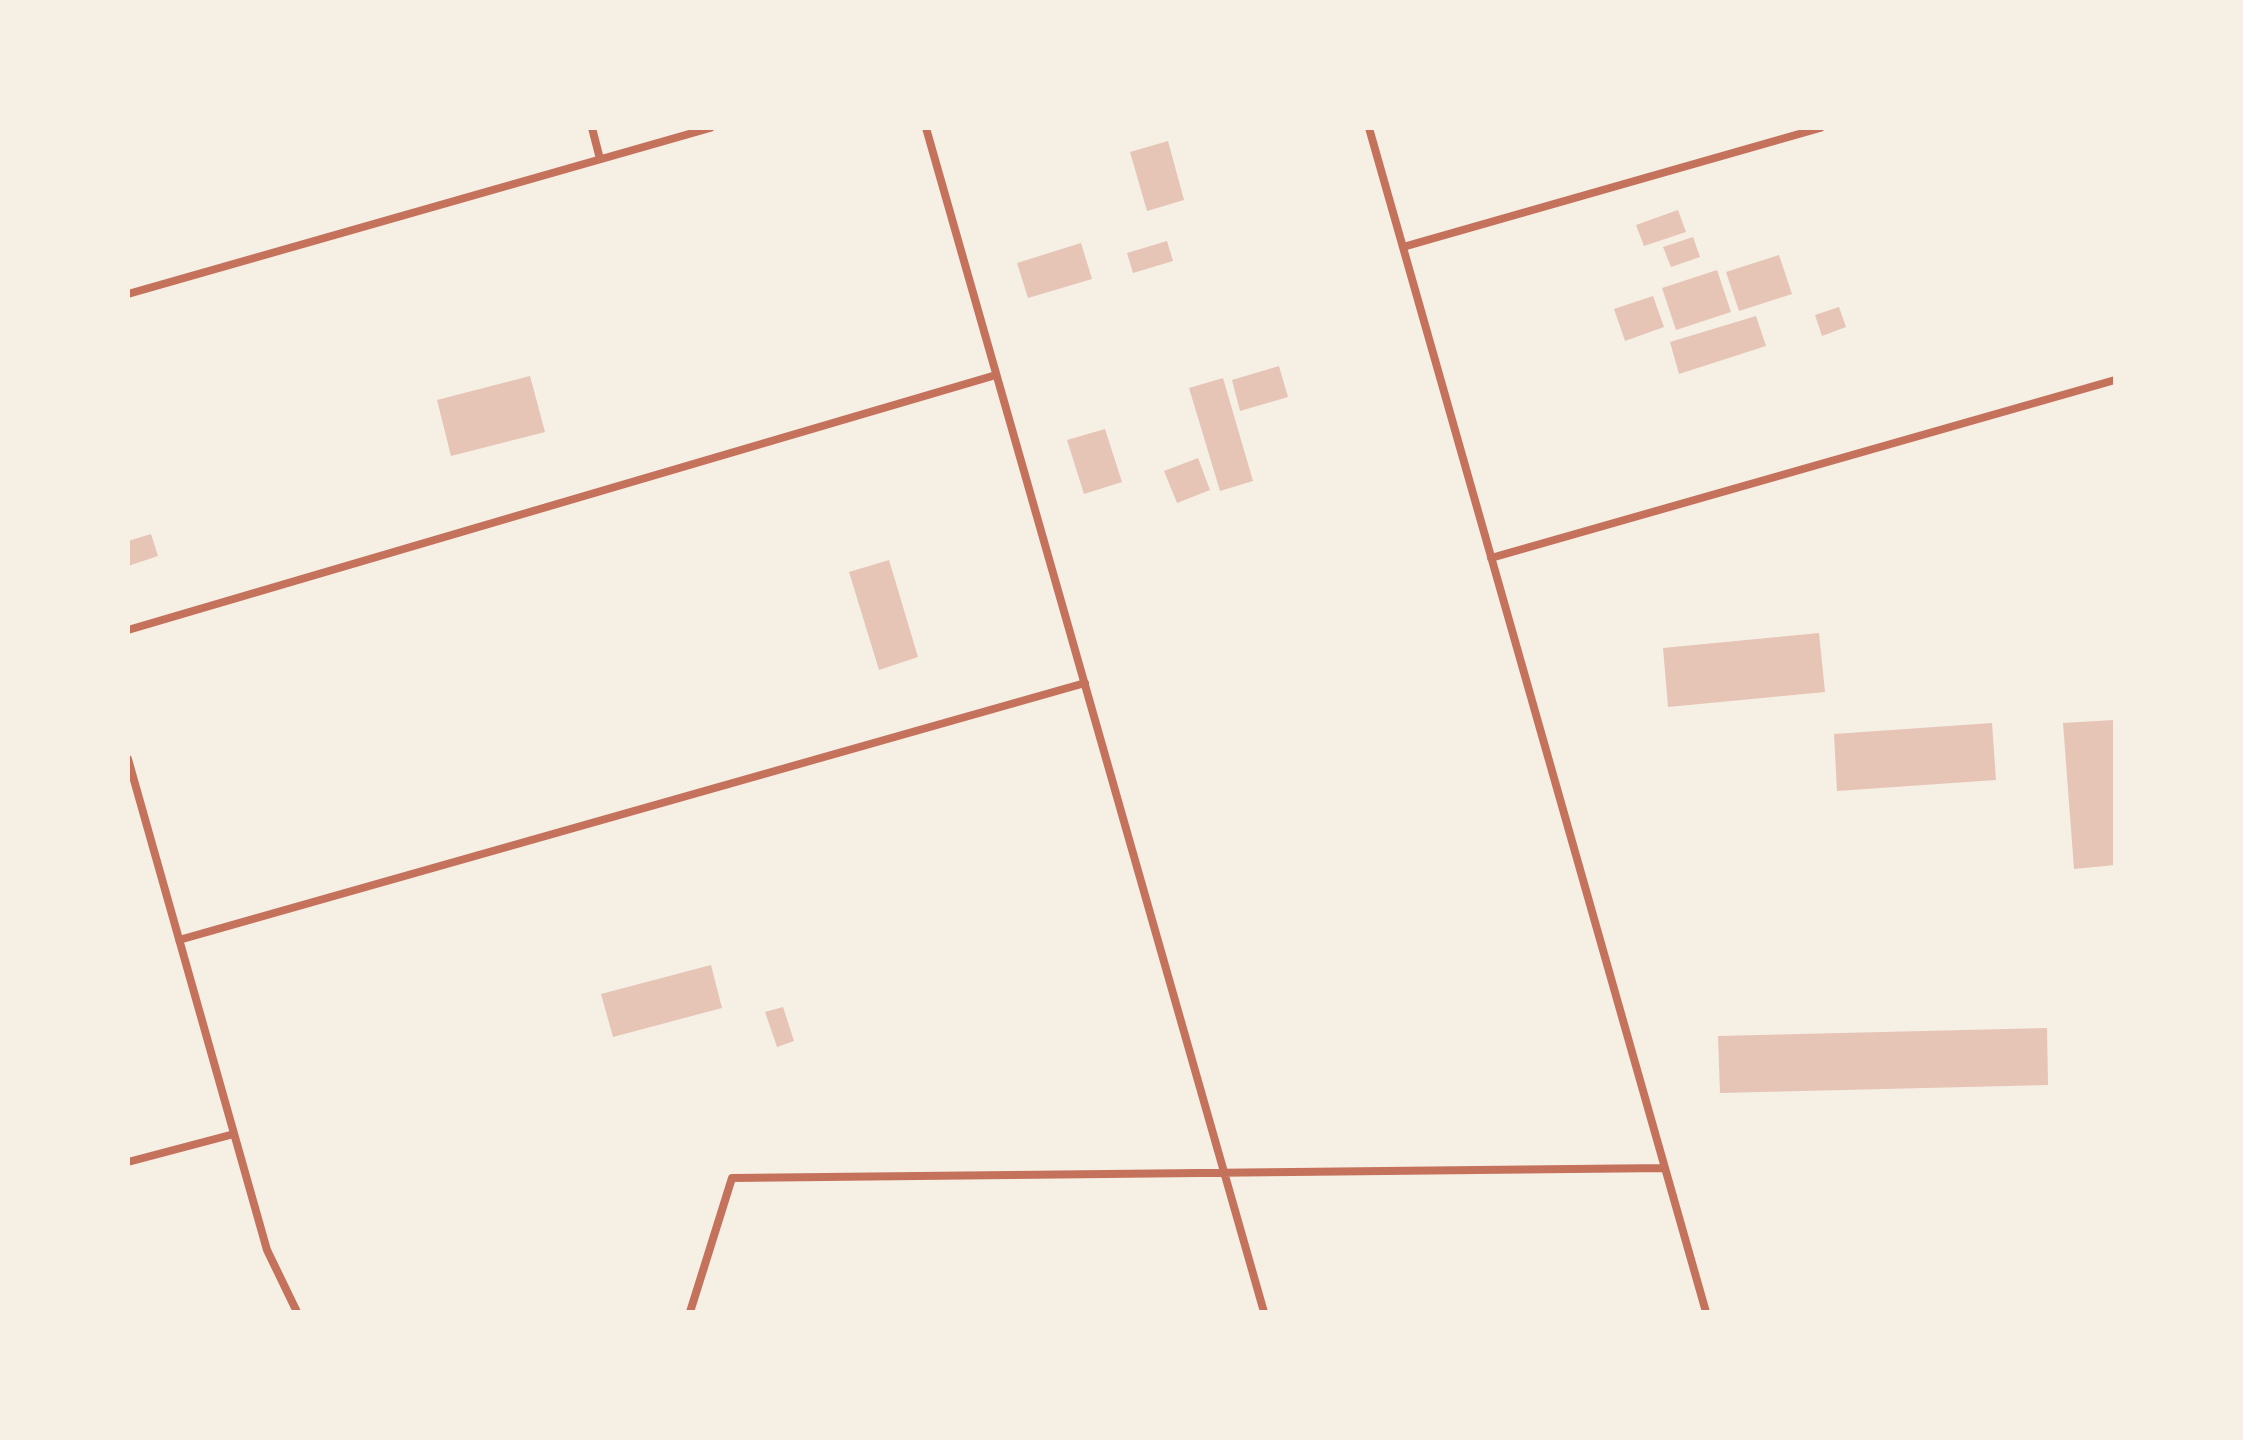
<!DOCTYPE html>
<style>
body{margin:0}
#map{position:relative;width:2243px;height:1440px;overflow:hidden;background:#f6efe4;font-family:"Roboto Condensed",sans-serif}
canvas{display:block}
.frame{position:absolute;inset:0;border:130px solid #f6efe4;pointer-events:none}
</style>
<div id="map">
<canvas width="2243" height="1440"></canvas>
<div class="frame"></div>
</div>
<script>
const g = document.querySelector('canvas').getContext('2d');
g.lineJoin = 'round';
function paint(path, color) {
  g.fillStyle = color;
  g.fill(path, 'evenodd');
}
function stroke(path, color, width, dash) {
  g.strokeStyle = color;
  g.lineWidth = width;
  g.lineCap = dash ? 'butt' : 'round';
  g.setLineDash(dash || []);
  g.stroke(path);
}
const building = new Path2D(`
 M 1168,141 L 1184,200 L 1147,211 L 1130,152 Z
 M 1678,210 L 1686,232 L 1644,246 L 1636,225 Z
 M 1693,237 L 1700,257 L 1671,267 L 1663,247 Z
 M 1167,241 L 1173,261 L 1133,273 L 1127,253 Z
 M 1081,243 L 1092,279 L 1028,298 L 1017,263 Z
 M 1779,255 L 1792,294 L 1739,311 L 1726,272 Z
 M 1717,270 L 1731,312 L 1676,330 L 1662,288 Z
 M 1653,296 L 1664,327 L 1625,341 L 1614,309 Z
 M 1839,307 L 1846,327 L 1822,336 L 1815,315 Z
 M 1756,316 L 1766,346 L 1679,374 L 1670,342 Z
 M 1279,366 L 1288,397 L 1240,411 L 1232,380 Z
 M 530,376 L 545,432 L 451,456 L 437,400 Z
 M 1223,378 L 1253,481 L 1220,491 L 1189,388 Z
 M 1105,429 L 1122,482 L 1084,494 L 1067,440 Z
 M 1198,458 L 1210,490 L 1177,503 L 1164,471 Z
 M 151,534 L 158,556 L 128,566 L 128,541 Z
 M 889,560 L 918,657 L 879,670 L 849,572 Z
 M 1819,633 L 1825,692 L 1668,707 L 1663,648 Z
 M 2114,720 L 2115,865 L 2074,869 L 2063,723 Z
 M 1992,723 L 1996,780 L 1837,791 L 1834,734 Z
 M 711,965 L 722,1008 L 613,1037 L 601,994 Z
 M 783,1007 L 794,1041 L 777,1047 L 765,1012 Z
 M 2047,1028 L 2048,1085 L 1720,1093 L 1718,1036 Z`);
const minor = new Path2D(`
 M 592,128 L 600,159
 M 926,128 L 1264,1312
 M 1369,128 L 1706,1312
 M 1403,247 L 1820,128
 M 128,294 L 710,128
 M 1491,558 L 2115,380
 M 128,630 L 996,375
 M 128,759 L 267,1250 L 297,1312
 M 179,940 L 1085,683
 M 128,1162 L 234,1134
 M 690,1312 L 732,1178 L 1665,1168`);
paint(building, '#e6c5b7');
stroke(minor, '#c5725c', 8);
</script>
